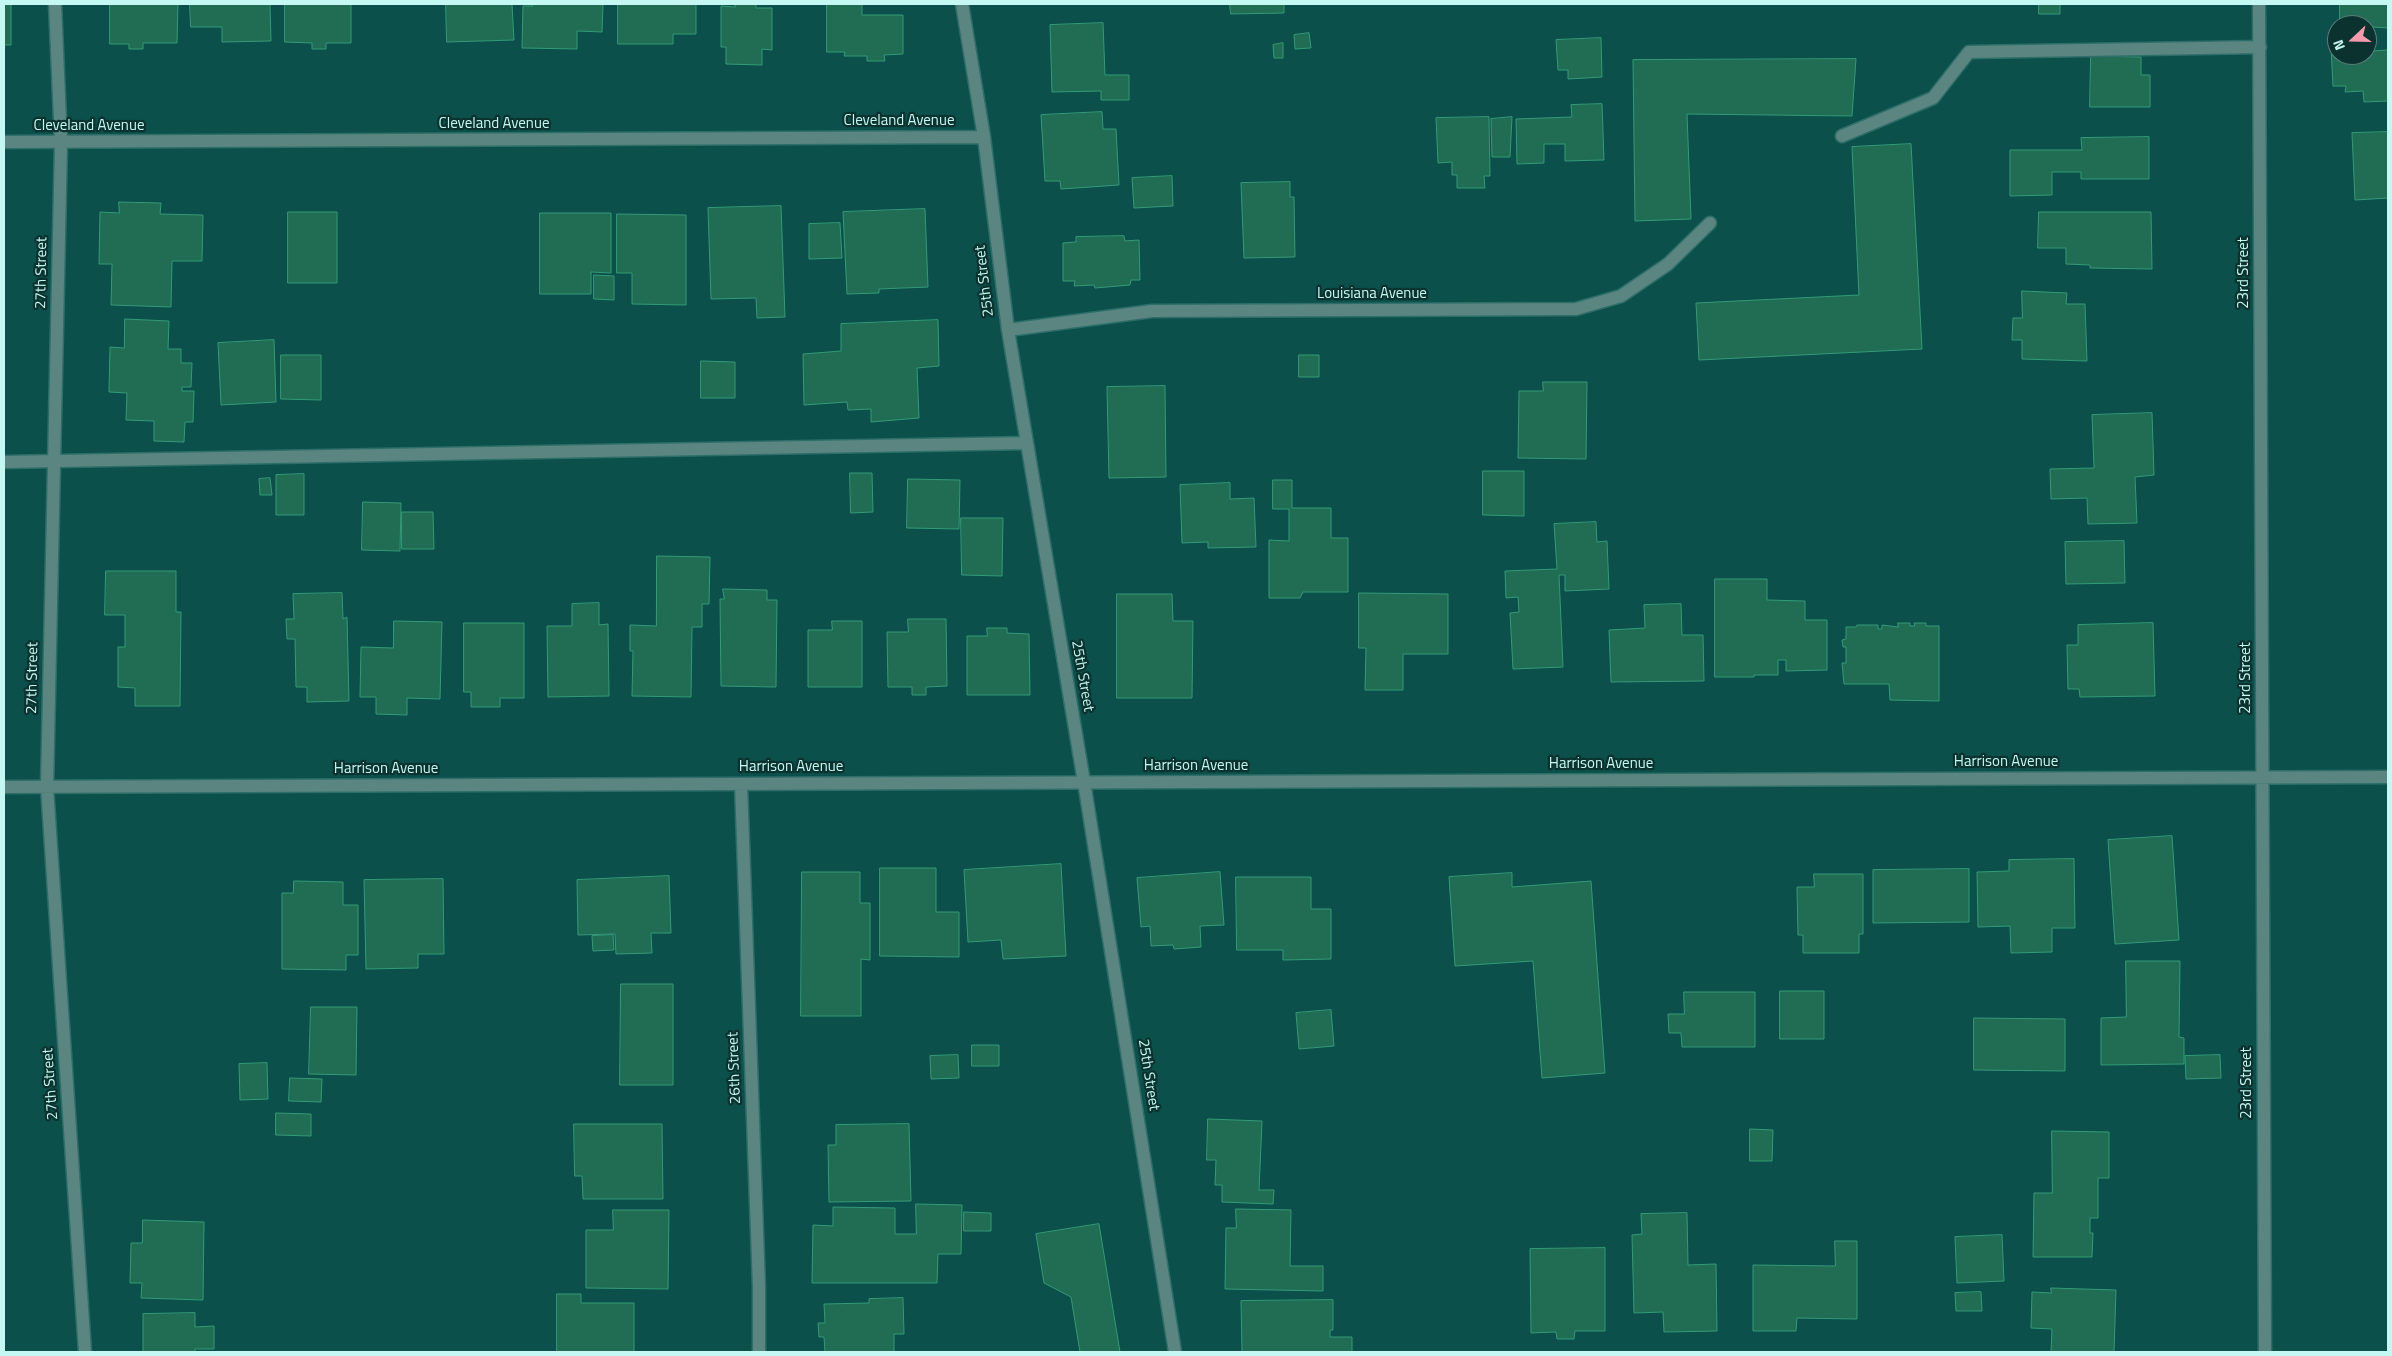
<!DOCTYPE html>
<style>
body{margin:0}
#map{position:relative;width:2392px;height:1356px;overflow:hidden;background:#0c504b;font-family:"Titillium Web",sans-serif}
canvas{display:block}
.frame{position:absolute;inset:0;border:5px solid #c5f8f2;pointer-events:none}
.north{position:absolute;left:2327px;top:15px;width:50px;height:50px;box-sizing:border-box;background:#0c322f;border:1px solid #56817d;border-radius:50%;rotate:249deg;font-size:14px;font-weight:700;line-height:20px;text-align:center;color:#c5f8f2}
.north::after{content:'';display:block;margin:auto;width:18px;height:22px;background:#f39aab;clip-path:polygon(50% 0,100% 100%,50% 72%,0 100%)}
</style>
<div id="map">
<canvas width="2392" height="1356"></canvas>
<div class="frame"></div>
<div class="north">N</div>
</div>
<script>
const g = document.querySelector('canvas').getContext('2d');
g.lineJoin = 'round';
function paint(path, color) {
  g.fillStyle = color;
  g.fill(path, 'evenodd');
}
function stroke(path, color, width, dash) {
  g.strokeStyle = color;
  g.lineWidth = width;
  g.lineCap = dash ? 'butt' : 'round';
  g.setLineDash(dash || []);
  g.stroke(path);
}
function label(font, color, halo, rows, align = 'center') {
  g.font = font + ' "Titillium Web",sans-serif';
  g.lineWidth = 4.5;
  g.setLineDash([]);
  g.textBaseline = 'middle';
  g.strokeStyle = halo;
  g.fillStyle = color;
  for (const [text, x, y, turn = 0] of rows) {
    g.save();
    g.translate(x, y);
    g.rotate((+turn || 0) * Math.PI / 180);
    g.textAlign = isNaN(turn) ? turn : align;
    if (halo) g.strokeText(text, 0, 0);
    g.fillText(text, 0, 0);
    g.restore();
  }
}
const building = new Path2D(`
 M 4,4 L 11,4 L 11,45 L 4,45 Z
 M 110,4 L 178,4 L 177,43 L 143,43 L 143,49 L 129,49 L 129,44 L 110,44 Z
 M 190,4 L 270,4 L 271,41 L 222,42 L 222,27 L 191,27 Z
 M 285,4 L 351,4 L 351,43 L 326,43 L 326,49 L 312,49 L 312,43 L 285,42 Z
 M 446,4 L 512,4 L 514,40 L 447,42 Z
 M 532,4 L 603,4 L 602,32 L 577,31 L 577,49 L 522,48 L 523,6 L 532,6 Z
 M 618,4 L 696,4 L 696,34 L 673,34 L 673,44 L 618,44 Z
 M 735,4 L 756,4 L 756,8 L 772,8 L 772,50 L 762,49 L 762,65 L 726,64 L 726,47 L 721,47 L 721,6 L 735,7 Z
 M 827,4 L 862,4 L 862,15 L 903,15 L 903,54 L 884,55 L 885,61 L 867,61 L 867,56 L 844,56 L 845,52 L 827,52 Z
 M 1230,4 L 1284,4 L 1284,13 L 1231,14 Z
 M 2039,4 L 2060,4 L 2060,14 L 2039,14 Z
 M 2340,4 L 2388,4 L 2388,28 L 2340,25 Z
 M 1103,23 L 1105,75 L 1129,75 L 1129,100 L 1101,100 L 1101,91 L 1052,92 L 1050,25 Z
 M 1309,33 L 1311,48 L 1295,49 L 1294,35 Z
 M 1601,38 L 1602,77 L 1568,79 L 1568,70 L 1558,70 L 1556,40 Z
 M 1283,43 L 1283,58 L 1274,58 L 1273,45 Z
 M 2367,45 L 2372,45 L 2372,51 L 2388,50 L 2388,101 L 2364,102 L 2363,91 L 2345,92 L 2346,86 L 2333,86 L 2331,47 L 2337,47 L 2337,55 L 2367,55 Z
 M 2091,56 L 2141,57 L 2141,75 L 2150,75 L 2150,107 L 2090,107 Z
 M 1856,59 L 1852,116 L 1687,114 L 1691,219 L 1635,221 L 1633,60 Z
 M 1602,104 L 1604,160 L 1565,161 L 1565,144 L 1544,144 L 1544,163 L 1517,164 L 1516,119 L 1572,117 L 1571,105 Z
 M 1102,112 L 1103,129 L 1116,129 L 1119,185 L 1061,189 L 1060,181 L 1045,181 L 1041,115 Z
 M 1489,117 L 1490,176 L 1484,176 L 1485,188 L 1457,188 L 1457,175 L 1452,175 L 1452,162 L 1438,163 L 1436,118 Z
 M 1512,117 L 1510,157 L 1492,157 L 1491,119 Z
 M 2388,132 L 2388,198 L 2355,200 L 2352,133 Z
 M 2149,137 L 2149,179 L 2081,179 L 2081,172 L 2052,172 L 2052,195 L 2010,196 L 2010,150 L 2082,150 L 2081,138 Z
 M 1911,144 L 1922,349 L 1699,360 L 1696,303 L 1859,295 L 1852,147 Z
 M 1172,176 L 1173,206 L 1134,208 L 1132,178 Z
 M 1290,182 L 1290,197 L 1294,197 L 1295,257 L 1244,258 L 1241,183 Z
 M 119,202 L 161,203 L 160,214 L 203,215 L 202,261 L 172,261 L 171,307 L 111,305 L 112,264 L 99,264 L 100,212 L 119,213 Z
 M 781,206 L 785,317 L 757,318 L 756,298 L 711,299 L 708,208 Z
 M 925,209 L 928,287 L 879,289 L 879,293 L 847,294 L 843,212 Z
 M 288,212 L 337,212 L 337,283 L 288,283 Z
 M 2039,212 L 2151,212 L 2152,269 L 2090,268 L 2090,265 L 2066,264 L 2066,248 L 2038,248 Z
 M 540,213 L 611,213 L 611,273 L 591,272 L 591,294 L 540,294 Z
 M 617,214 L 686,215 L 686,305 L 632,304 L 632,273 L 617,273 Z
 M 840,223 L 842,258 L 809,259 L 809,224 Z
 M 1124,236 L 1125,241 L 1139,240 L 1140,280 L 1131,280 L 1130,285 L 1095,288 L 1094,285 L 1074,286 L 1075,281 L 1063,281 L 1063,243 L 1076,242 L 1076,237 Z
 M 594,275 L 614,276 L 614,300 L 594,299 Z
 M 2022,291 L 2067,293 L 2066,304 L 2085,304 L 2087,361 L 2022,359 L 2022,340 L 2012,340 L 2013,318 L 2022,318 Z
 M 125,319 L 169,321 L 168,349 L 181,349 L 181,363 L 192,363 L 191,387 L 182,387 L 182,391 L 194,391 L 193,422 L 185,422 L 184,442 L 154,441 L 154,421 L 126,420 L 127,393 L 109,392 L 110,347 L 124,348 Z
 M 938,320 L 939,366 L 917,368 L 919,418 L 871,422 L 871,409 L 848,410 L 847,402 L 804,405 L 803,354 L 841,351 L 841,324 Z
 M 274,340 L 276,402 L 221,405 L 218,343 Z
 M 281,355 L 321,355 L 321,400 L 281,399 Z
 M 1299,355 L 1319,355 L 1319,377 L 1299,377 Z
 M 701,361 L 735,362 L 735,398 L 701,398 Z
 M 1543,382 L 1587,382 L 1586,459 L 1518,458 L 1519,391 L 1543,391 Z
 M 1165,386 L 1166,477 L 1109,478 L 1107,387 Z
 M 2152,413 L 2154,475 L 2135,477 L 2137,523 L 2088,524 L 2087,498 L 2051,499 L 2050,469 L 2094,468 L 2092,415 Z
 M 1483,471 L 1524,471 L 1524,516 L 1483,515 Z
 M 850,473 L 872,473 L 873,512 L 851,513 Z
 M 304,474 L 304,515 L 276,515 L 276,475 Z
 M 270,478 L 272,495 L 260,495 L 259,479 Z
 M 908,479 L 960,480 L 959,529 L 907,528 Z
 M 1273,480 L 1292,480 L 1292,508 L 1331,508 L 1331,538 L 1348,538 L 1348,592 L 1303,592 L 1300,598 L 1269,598 L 1269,540 L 1289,541 L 1289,509 L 1273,509 Z
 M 1230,483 L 1230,499 L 1254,498 L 1256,547 L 1208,548 L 1208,542 L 1182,543 L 1180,485 Z
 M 363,502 L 401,503 L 400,551 L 362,550 Z
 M 402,512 L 433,512 L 434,549 L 402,549 Z
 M 961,518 L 1003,518 L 1002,576 L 962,575 Z
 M 1596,522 L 1597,542 L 1607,541 L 1609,589 L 1565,591 L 1565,575 L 1559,575 L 1563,667 L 1513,669 L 1510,613 L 1519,612 L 1518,597 L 1506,598 L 1505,571 L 1557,569 L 1554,524 Z
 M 2124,541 L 2125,583 L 2066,584 L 2065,542 Z
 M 657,556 L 710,557 L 709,604 L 702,604 L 702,627 L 692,627 L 691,697 L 632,696 L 633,651 L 630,651 L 630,625 L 656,626 Z
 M 106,571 L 176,571 L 176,612 L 181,612 L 180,706 L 135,706 L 135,688 L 118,687 L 118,647 L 125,647 L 125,615 L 105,615 Z
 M 1715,579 L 1767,579 L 1767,600 L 1805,601 L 1805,620 L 1827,620 L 1827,670 L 1786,671 L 1786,660 L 1778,660 L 1778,675 L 1754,675 L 1754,677 L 1715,677 Z
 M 723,589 L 767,590 L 767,600 L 777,600 L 776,687 L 721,686 L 720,599 L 724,599 Z
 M 342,593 L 343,619 L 347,617 L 349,701 L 307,702 L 307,687 L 296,687 L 295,639 L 287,639 L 286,619 L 294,619 L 293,594 Z
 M 1359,593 L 1448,594 L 1448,654 L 1403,654 L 1403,690 L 1365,690 L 1366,648 L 1359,648 Z
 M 1117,594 L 1172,594 L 1173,621 L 1193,621 L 1192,698 L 1117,698 Z
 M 599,603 L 599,625 L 608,624 L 609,696 L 548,697 L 547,626 L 572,626 L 572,604 Z
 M 1681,604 L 1682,635 L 1703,635 L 1704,681 L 1611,682 L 1609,630 L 1645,628 L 1644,605 Z
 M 908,619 L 946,619 L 947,686 L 926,687 L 926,695 L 912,695 L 912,687 L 888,687 L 887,632 L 908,632 Z
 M 394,621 L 442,622 L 440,699 L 407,698 L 407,715 L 376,714 L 376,697 L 360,697 L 361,647 L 393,648 Z
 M 832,621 L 862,621 L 862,687 L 808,687 L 808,630 L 832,630 Z
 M 464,623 L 524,623 L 524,698 L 500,698 L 500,707 L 471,707 L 471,692 L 464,692 Z
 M 1898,623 L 1910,623 L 1910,626 L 1915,626 L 1914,623 L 1926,623 L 1926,626 L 1939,626 L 1939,701 L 1890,700 L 1889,684 L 1844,684 L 1842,663 L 1846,663 L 1846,647 L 1843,647 L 1842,640 L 1846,639 L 1846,627 L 1856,627 L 1857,625 L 1878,625 L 1878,629 L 1882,629 L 1882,625 L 1898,627 Z
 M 2153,623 L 2155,696 L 2080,697 L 2079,689 L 2068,689 L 2067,645 L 2078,645 L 2078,625 Z
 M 987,628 L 1007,628 L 1007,633 L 1029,634 L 1030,695 L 967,695 L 967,636 L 987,636 Z
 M 2172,836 L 2179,940 L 2115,944 L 2108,840 Z
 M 2074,859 L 2075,928 L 2052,928 L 2052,952 L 2011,953 L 2010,926 L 1978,927 L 1977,872 L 2009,871 L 2009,860 Z
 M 1061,864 L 1066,956 L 1003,959 L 1001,940 L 968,942 L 964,870 Z
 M 880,868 L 936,868 L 936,912 L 959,912 L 959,957 L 880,956 Z
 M 1969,869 L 1969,922 L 1873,923 L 1873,870 Z
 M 802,872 L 860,872 L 860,903 L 870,903 L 870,960 L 861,959 L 861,1016 L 801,1016 Z
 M 1220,872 L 1224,925 L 1200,926 L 1201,947 L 1174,949 L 1173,945 L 1151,946 L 1150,926 L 1141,927 L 1137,878 Z
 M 1512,873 L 1512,887 L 1591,881 L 1605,1073 L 1542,1078 L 1533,961 L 1455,966 L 1449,877 Z
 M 1814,874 L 1863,874 L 1863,934 L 1859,934 L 1859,953 L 1803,953 L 1803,935 L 1798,935 L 1797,887 L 1814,887 Z
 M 669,876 L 671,933 L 651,933 L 652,953 L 616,954 L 615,934 L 578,935 L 577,880 Z
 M 1236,877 L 1311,877 L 1311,909 L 1331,909 L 1331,959 L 1283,960 L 1283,950 L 1237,950 Z
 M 443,879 L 444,954 L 418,954 L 418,968 L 366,969 L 364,880 Z
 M 294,881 L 343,882 L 343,905 L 358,905 L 358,955 L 346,955 L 346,970 L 282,969 L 282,893 L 293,893 Z
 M 613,935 L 614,950 L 593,951 L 592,936 Z
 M 2126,961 L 2180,961 L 2179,1037 L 2184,1038 L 2184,1064 L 2101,1065 L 2101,1018 L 2126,1017 Z
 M 621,984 L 673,984 L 673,1085 L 620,1085 Z
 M 1780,991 L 1824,991 L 1824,1039 L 1780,1039 Z
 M 1684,992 L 1755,992 L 1755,1047 L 1682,1047 L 1681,1033 L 1669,1033 L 1668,1014 L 1684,1014 Z
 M 311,1007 L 357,1007 L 356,1075 L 309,1074 Z
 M 1331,1010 L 1334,1046 L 1299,1049 L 1296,1013 Z
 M 1974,1018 L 2065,1019 L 2065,1071 L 1974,1070 Z
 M 972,1045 L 999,1045 L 999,1066 L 972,1066 Z
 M 958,1055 L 959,1078 L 931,1079 L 930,1056 Z
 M 2220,1055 L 2221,1078 L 2186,1079 L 2185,1056 Z
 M 267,1063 L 268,1099 L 240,1100 L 239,1064 Z
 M 290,1078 L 322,1079 L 321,1102 L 289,1101 Z
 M 276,1113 L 311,1114 L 311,1136 L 276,1135 Z
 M 1208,1119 L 1262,1121 L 1259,1190 L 1274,1190 L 1273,1204 L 1222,1202 L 1222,1185 L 1215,1185 L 1216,1160 L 1207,1160 Z
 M 574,1124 L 662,1124 L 663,1199 L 583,1199 L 582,1176 L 575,1176 Z
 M 909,1124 L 911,1201 L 829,1202 L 828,1145 L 836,1145 L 836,1125 Z
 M 1750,1129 L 1773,1130 L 1772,1161 L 1750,1161 Z
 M 2052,1131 L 2109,1132 L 2109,1178 L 2098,1178 L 2098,1218 L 2090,1218 L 2090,1233 L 2093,1233 L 2092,1257 L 2033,1257 L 2034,1193 L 2052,1193 Z
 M 916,1204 L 962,1205 L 961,1254 L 938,1254 L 937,1283 L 812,1283 L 813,1225 L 833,1226 L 833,1207 L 895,1208 L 895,1234 L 916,1234 Z
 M 1236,1209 L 1291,1210 L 1290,1266 L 1323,1266 L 1323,1291 L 1225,1289 L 1226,1228 L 1236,1228 Z
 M 613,1210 L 669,1210 L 668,1289 L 586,1288 L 586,1230 L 613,1230 Z
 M 964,1212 L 991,1213 L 991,1231 L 964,1231 Z
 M 1687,1213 L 1688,1265 L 1716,1264 L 1717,1331 L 1664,1332 L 1663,1312 L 1634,1313 L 1632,1235 L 1642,1234 L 1641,1214 Z
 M 143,1220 L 204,1222 L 203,1300 L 141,1298 L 142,1283 L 130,1283 L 131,1243 L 142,1243 Z
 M 1099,1224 L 1120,1352 L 1080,1352 L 1071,1297 L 1044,1283 L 1036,1234 Z
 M 2002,1235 L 2004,1281 L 1957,1283 L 1955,1237 Z
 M 1835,1241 L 1857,1241 L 1857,1319 L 1797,1318 L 1796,1331 L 1753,1331 L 1753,1265 L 1835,1266 Z
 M 1605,1248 L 1605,1331 L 1575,1331 L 1574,1339 L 1557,1339 L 1556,1332 L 1531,1333 L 1530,1249 Z
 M 2051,1288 L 2116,1290 L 2114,1352 L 2051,1352 L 2052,1329 L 2031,1328 L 2032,1292 L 2051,1293 Z
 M 1981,1292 L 1982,1311 L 1956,1311 L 1955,1293 Z
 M 557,1294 L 581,1294 L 581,1303 L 634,1303 L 634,1352 L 557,1352 Z
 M 903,1298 L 904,1334 L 894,1334 L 894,1352 L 825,1352 L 824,1337 L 819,1337 L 818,1323 L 825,1323 L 824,1304 L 869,1303 L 869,1299 Z
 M 1333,1300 L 1333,1330 L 1330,1330 L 1330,1337 L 1352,1337 L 1352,1352 L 1242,1352 L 1241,1301 Z
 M 195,1313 L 195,1327 L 214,1326 L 214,1349 L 195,1349 L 195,1352 L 143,1352 L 143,1314 Z`);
const minor = new Path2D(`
 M 55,4 L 61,143 L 47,787 L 85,1352
 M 962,4 L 984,137 L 1008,330 L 1084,782 L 1175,1352
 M 2259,4 L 2265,1352
 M 1842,136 L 1933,98 L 1969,52 L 2260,47
 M 4,142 L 984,137
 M 1008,330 L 1152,311 L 1576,309 L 1621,296 L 1668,264 L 1710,223
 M 4,462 L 1027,443
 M 741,784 L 759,1287 L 759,1352
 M 4,787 L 2388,777`);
const streetNames = [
 ["Cleveland Avenue",899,121],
 ["Cleveland Avenue",494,124],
 ["Cleveland Avenue",89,126],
 ["27th Street",42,273,-89],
 ["23rd Street",2244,273,-90],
 ["25th Street",985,281,-97],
 ["Louisiana Avenue",1372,294],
 ["25th Street",1082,676,80],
 ["27th Street",33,678,-89],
 ["23rd Street",2246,678,-90],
 ["Harrison Avenue",2006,762],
 ["Harrison Avenue",1601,764],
 ["Harrison Avenue",1196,766],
 ["Harrison Avenue",791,767],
 ["Harrison Avenue",386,769],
 ["26th Street",735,1068,-92],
 ["25th Street",1148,1075,81],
 ["23rd Street",2247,1083,-90],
 ["27th Street",51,1084,-94]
];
paint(building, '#216d54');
stroke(building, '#359977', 1);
stroke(minor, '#2d6e69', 15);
stroke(minor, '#5b8580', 12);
label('15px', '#c5f8f2', '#0c322f', streetNames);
</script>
